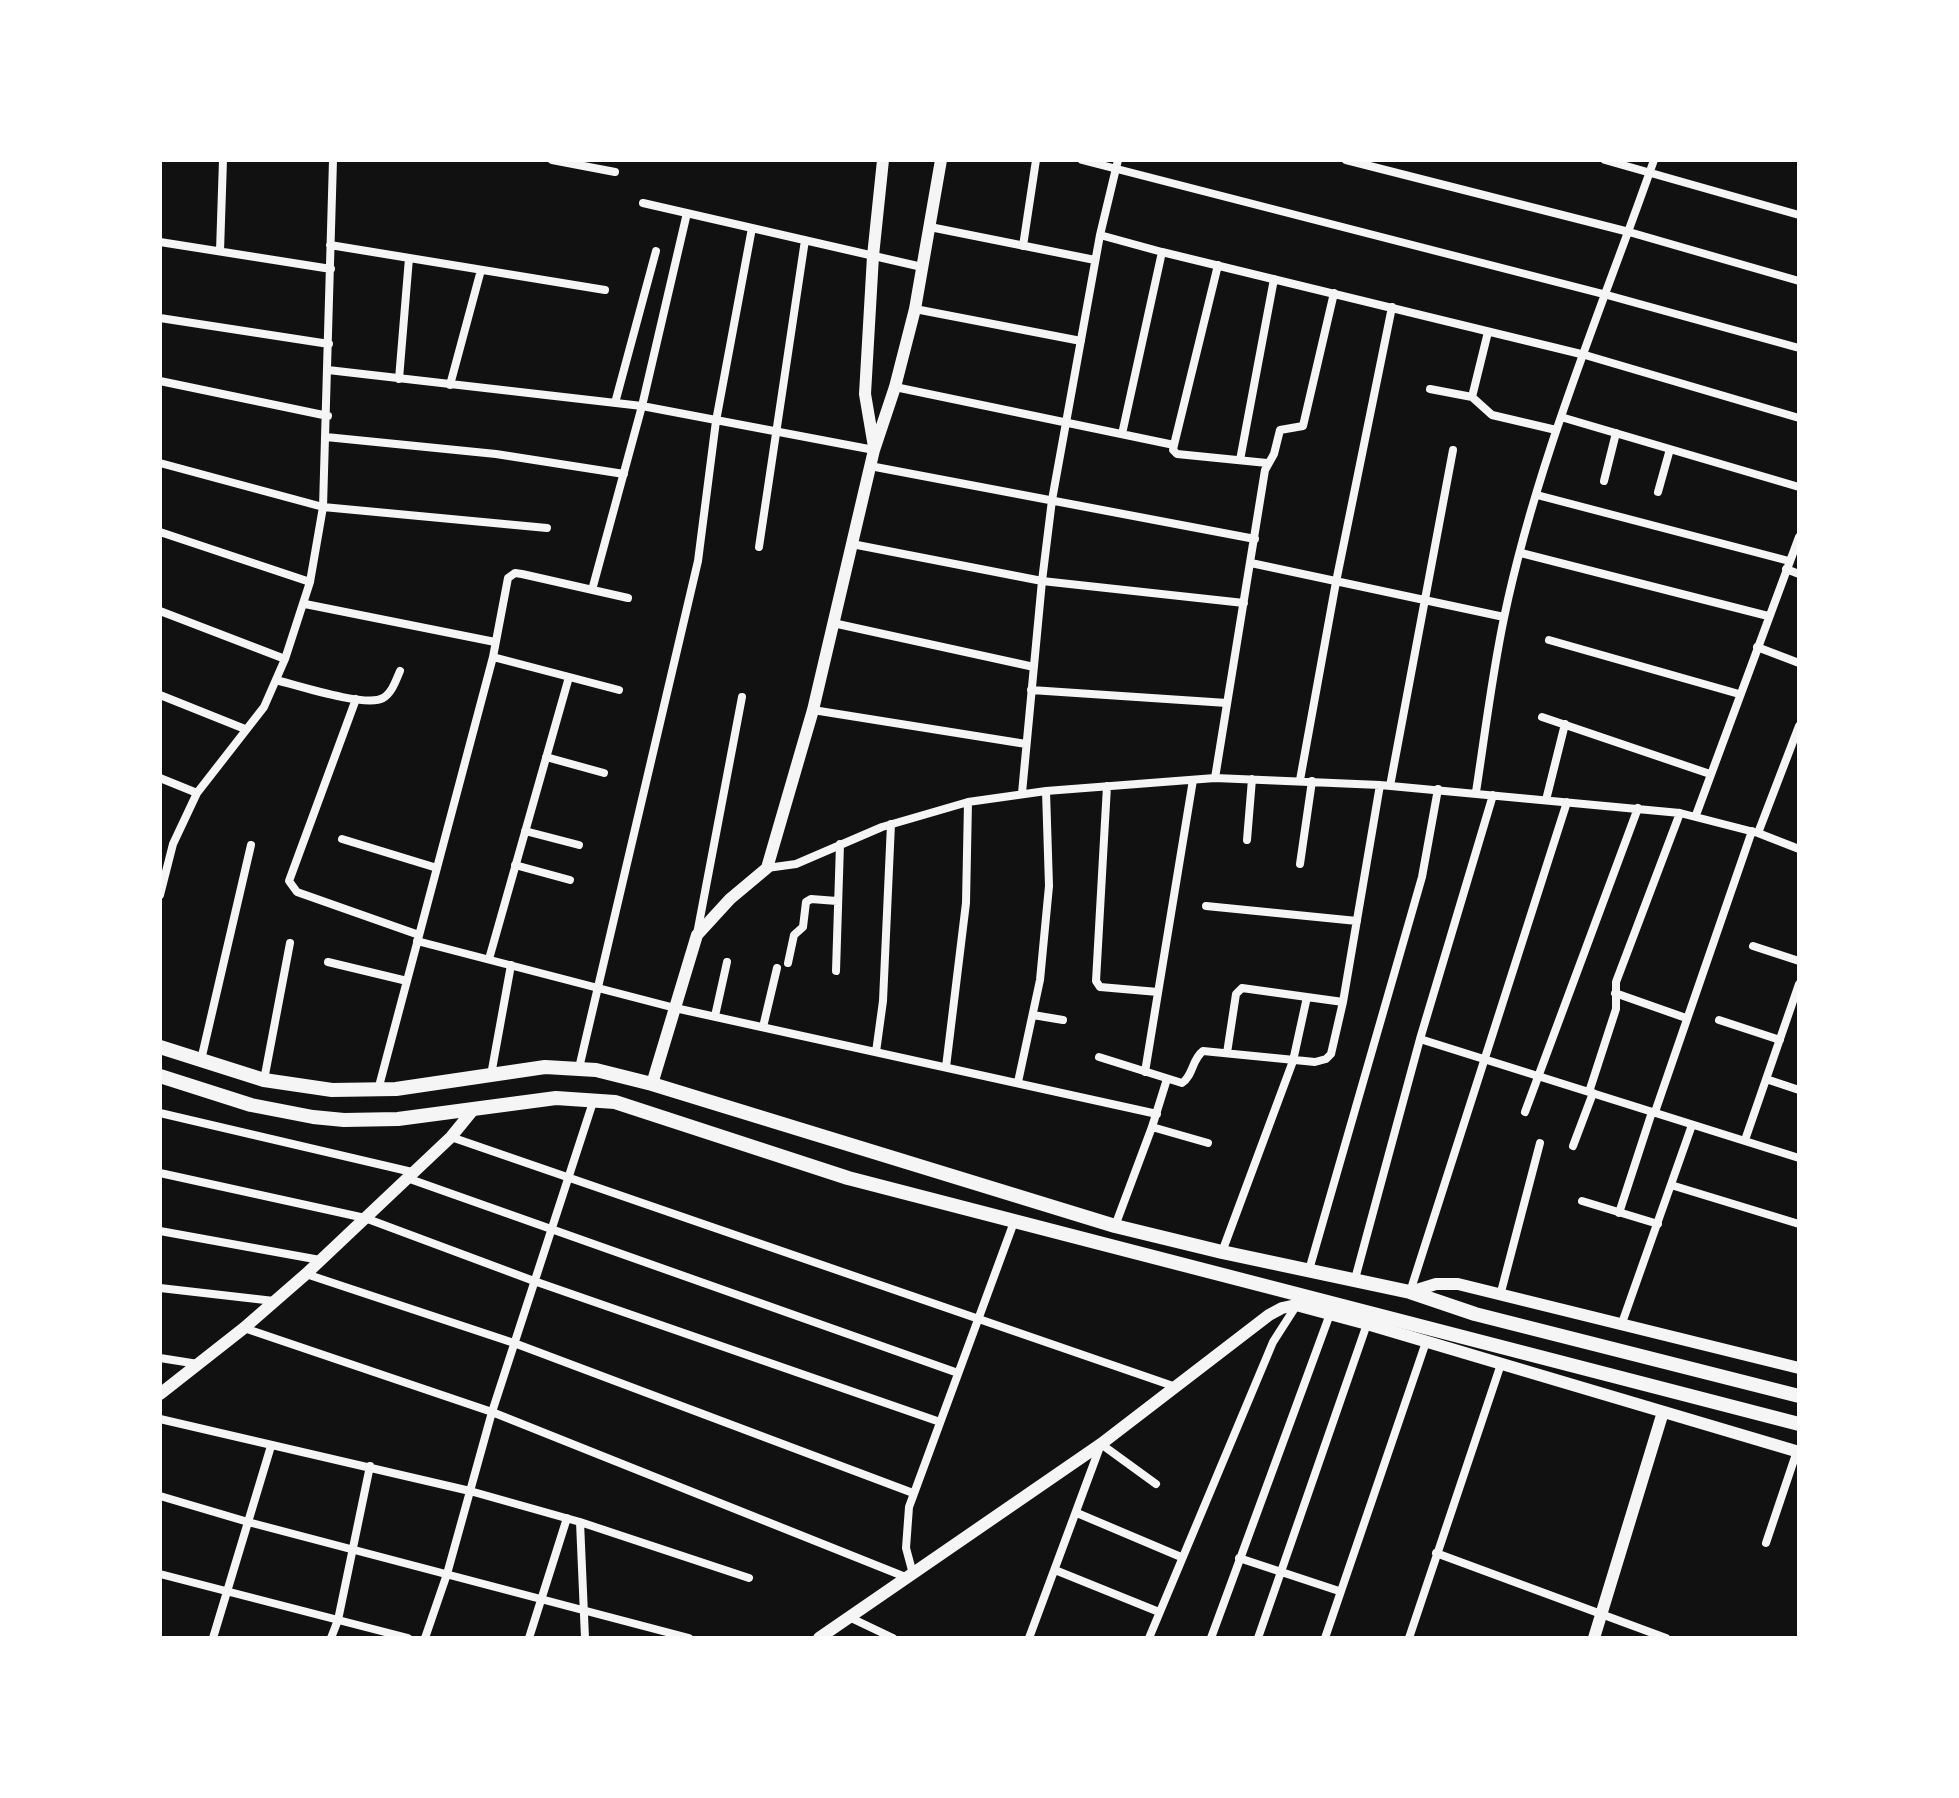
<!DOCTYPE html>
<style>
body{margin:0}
#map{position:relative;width:1959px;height:1798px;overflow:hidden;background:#111;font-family:"Nunito Sans",sans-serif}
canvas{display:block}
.frame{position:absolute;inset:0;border:162px solid #fff;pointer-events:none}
</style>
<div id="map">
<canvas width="1959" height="1798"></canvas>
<div class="frame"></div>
</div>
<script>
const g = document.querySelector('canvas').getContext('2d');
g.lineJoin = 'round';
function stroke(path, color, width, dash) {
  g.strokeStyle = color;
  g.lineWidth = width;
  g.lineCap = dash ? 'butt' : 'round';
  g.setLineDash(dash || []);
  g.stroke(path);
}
const minor = new Path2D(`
 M 552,160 L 615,172
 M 1082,160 L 1607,295 L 1799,348
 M 1346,160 L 1629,232 L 1799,281
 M 1605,160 L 1799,215
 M 643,203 L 922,267
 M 930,227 L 1095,260
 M 1100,235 L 1162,252 L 1585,355 L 1799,418
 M 160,242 L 331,269
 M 330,245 L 605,290
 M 1023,246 L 1036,160
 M 220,251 L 223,160
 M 915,309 L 1081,341
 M 160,318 L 329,344
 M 328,370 L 642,406 L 874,450
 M 399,379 L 409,258
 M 160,381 L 328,416
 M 450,385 L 481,270
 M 895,387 L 1174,445
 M 1430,389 L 1472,397 L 1492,415 L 1556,430
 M 1472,397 L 1488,332
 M 615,403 L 656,251
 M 1561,417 L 1799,487
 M 1122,434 L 1162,252
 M 326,437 L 496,454 L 624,474
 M 1174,445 L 1218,265
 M 1174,445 L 1173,450 L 1177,454 L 1267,463
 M 1240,460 L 1274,279
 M 160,463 L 323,507 L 547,528
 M 870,466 L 1255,539
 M 1604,481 L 1616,433
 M 1658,492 L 1670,449
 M 1537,495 L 1789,561
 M 160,532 L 310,582
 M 852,544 L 1042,581 L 1244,603
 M 759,547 L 805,240
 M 1521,553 L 1768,616
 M 1251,563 L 1504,617
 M 1786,569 L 1799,574
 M 592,590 L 642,406 L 687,213
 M 305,604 L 495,642
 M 160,611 L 285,659
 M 833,623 L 1034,667
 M 1549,640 L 1739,694
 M 1757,647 L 1799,663
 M 493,657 L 619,690
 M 276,680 C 296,685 367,708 383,698 C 392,693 396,680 400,671
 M 1031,690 L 1227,703
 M 160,695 L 245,729
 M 356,699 L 289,881 L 297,892 L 419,935
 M 813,710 L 1026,744
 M 1542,717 L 1710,774
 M 546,757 L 604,773
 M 160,778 L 197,793
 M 1215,778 L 1265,470 L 1274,454 L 1280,430 L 1303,426 L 1334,293
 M 1300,780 L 1336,582 L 1392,307
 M 1107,786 L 1096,981 L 1100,987 L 1158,992
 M 1390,786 L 1453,450
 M 1476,792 C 1485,734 1492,675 1504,618 C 1537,460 1601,311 1654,160
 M 1022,793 L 1042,581 L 1052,500 L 1100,235 L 1118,160
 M 1546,800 L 1565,724
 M 1696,815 L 1799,537
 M 525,831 L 579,845
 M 1758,833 L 1799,726
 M 342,839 L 437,868
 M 1247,840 L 1252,779
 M 1300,864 L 1312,781
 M 515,865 L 570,880
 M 767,868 L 796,864 L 882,827 L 968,802 L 1046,791 L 1215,778 L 1380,785 L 1680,813 L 1758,833 L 1799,849
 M 160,895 L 173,844 L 197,793 L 264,707 L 285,659 L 310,582 L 323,507 L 333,160
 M 1206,906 L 1357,921
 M 697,934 L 742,697
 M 417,941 L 675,1008 L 1157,1114
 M 1753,946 L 1799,961
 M 489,959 L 569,677
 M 328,962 L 407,981
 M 788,963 L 794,935 L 803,927 L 806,902 L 811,899 L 837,901
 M 836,971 L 840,844
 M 1615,993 L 1686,1018
 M 1033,1015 L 1063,1020
 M 715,1016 L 727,962
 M 1719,1020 L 1780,1040
 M 763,1027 L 777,968
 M 1420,1039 L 1799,1158
 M 876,1052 L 883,1001 L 891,824
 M 1227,1053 L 1236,994 L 1242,988 L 1343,1002
 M 1099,1057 L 1182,1083 C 1193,1076 1192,1059 1203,1051 L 1315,1062 L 1326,1059 L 1331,1054 L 1343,1002 L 1380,785
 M 201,1060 L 251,845
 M 946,1067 L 966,903 L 968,802
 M 579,1068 L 698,561 L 716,421 L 752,228
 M 1145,1072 L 1193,780
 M 491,1075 L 511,965
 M 1766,1079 L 1799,1090
 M 264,1080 L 290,943
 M 1018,1082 L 1040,980 L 1049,886 L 1046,791
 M 378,1090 L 493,657 L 508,578 L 515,573 L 522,574 L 628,598
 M 1589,1092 L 1616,1009 L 1616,982 L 1680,813
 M 1525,1112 L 1638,808
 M 1655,1112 L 1752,831
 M 160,1113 L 412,1172
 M 1152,1127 L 1208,1143
 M 451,1137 L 1176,1387
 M 1745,1140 L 1799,984
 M 1573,1146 L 1593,1093
 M 160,1173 L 365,1218 L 534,1281 L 940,1422
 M 407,1178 L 958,1373
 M 1671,1185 L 1799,1224
 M 1582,1201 L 1658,1224
 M 1619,1213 L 1652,1112
 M 1115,1226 L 1152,1127 L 1167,1079
 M 160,1231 L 320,1260
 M 1222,1252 L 1293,1061 L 1307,997
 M 1309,1270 L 1422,877 L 1438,789
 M 306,1274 L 514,1343 L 913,1493
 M 1355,1279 L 1420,1039 L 1493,795
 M 160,1288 L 274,1301
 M 1410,1292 L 1567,802
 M 1501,1292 L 1540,1143
 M 1622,1323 L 1692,1125
 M 244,1328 L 492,1412 L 908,1578
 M 160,1358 L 198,1364
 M 160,1419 L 470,1491 L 580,1522 L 749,1578
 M 160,1496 L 248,1522 L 689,1638
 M 1077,1513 L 1181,1557
 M 580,1522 L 585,1638
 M 1766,1543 L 1797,1451
 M 1436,1553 L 1666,1638
 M 1239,1558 L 1339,1591
 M 1055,1570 L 1159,1612
 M 160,1574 L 408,1638
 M 913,1574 L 906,1548 L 909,1507 L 1014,1222
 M 851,1618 L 893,1638
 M 213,1638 L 271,1446
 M 331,1638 L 338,1620 L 370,1466
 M 425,1638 L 447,1574 L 492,1412 L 594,1099
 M 529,1638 L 567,1518
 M 1029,1638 L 1101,1444 L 1156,1484
 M 1149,1638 L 1273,1342 L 1298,1303
 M 1211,1638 L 1330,1314
 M 1258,1638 L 1367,1324
 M 1325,1638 L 1426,1342
 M 1409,1638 L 1501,1364`);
const tertiary = new Path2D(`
 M 874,447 L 865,394 L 873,256 L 883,160
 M 652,1084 L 697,935 L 730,899 L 767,868 L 813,710 L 874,450 L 895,387 L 915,309 L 941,160
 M 1410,1292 L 1436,1284 L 1458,1284 L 1799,1368
 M 160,1394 L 244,1328 L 306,1274 L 451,1137 L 473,1110
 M 819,1638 L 1101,1444 L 1269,1315 L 1282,1308 L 1296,1305 L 1367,1324 L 1799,1452
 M 1594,1638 L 1663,1412`);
const secondary = new Path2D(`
 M 160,1047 L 264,1080 L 332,1090 L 396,1089 L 545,1067 L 596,1070 L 652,1084 L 1115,1226 L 1222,1252 L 1410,1292 L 1475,1314 L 1799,1396
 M 160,1076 L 251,1105 L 313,1117 L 344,1120 L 398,1119 L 556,1098 L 615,1102 L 848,1178 L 1799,1424`);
stroke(minor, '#f5f5f5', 8);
stroke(tertiary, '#f5f5f5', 12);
stroke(secondary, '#f5f5f5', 14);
</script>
